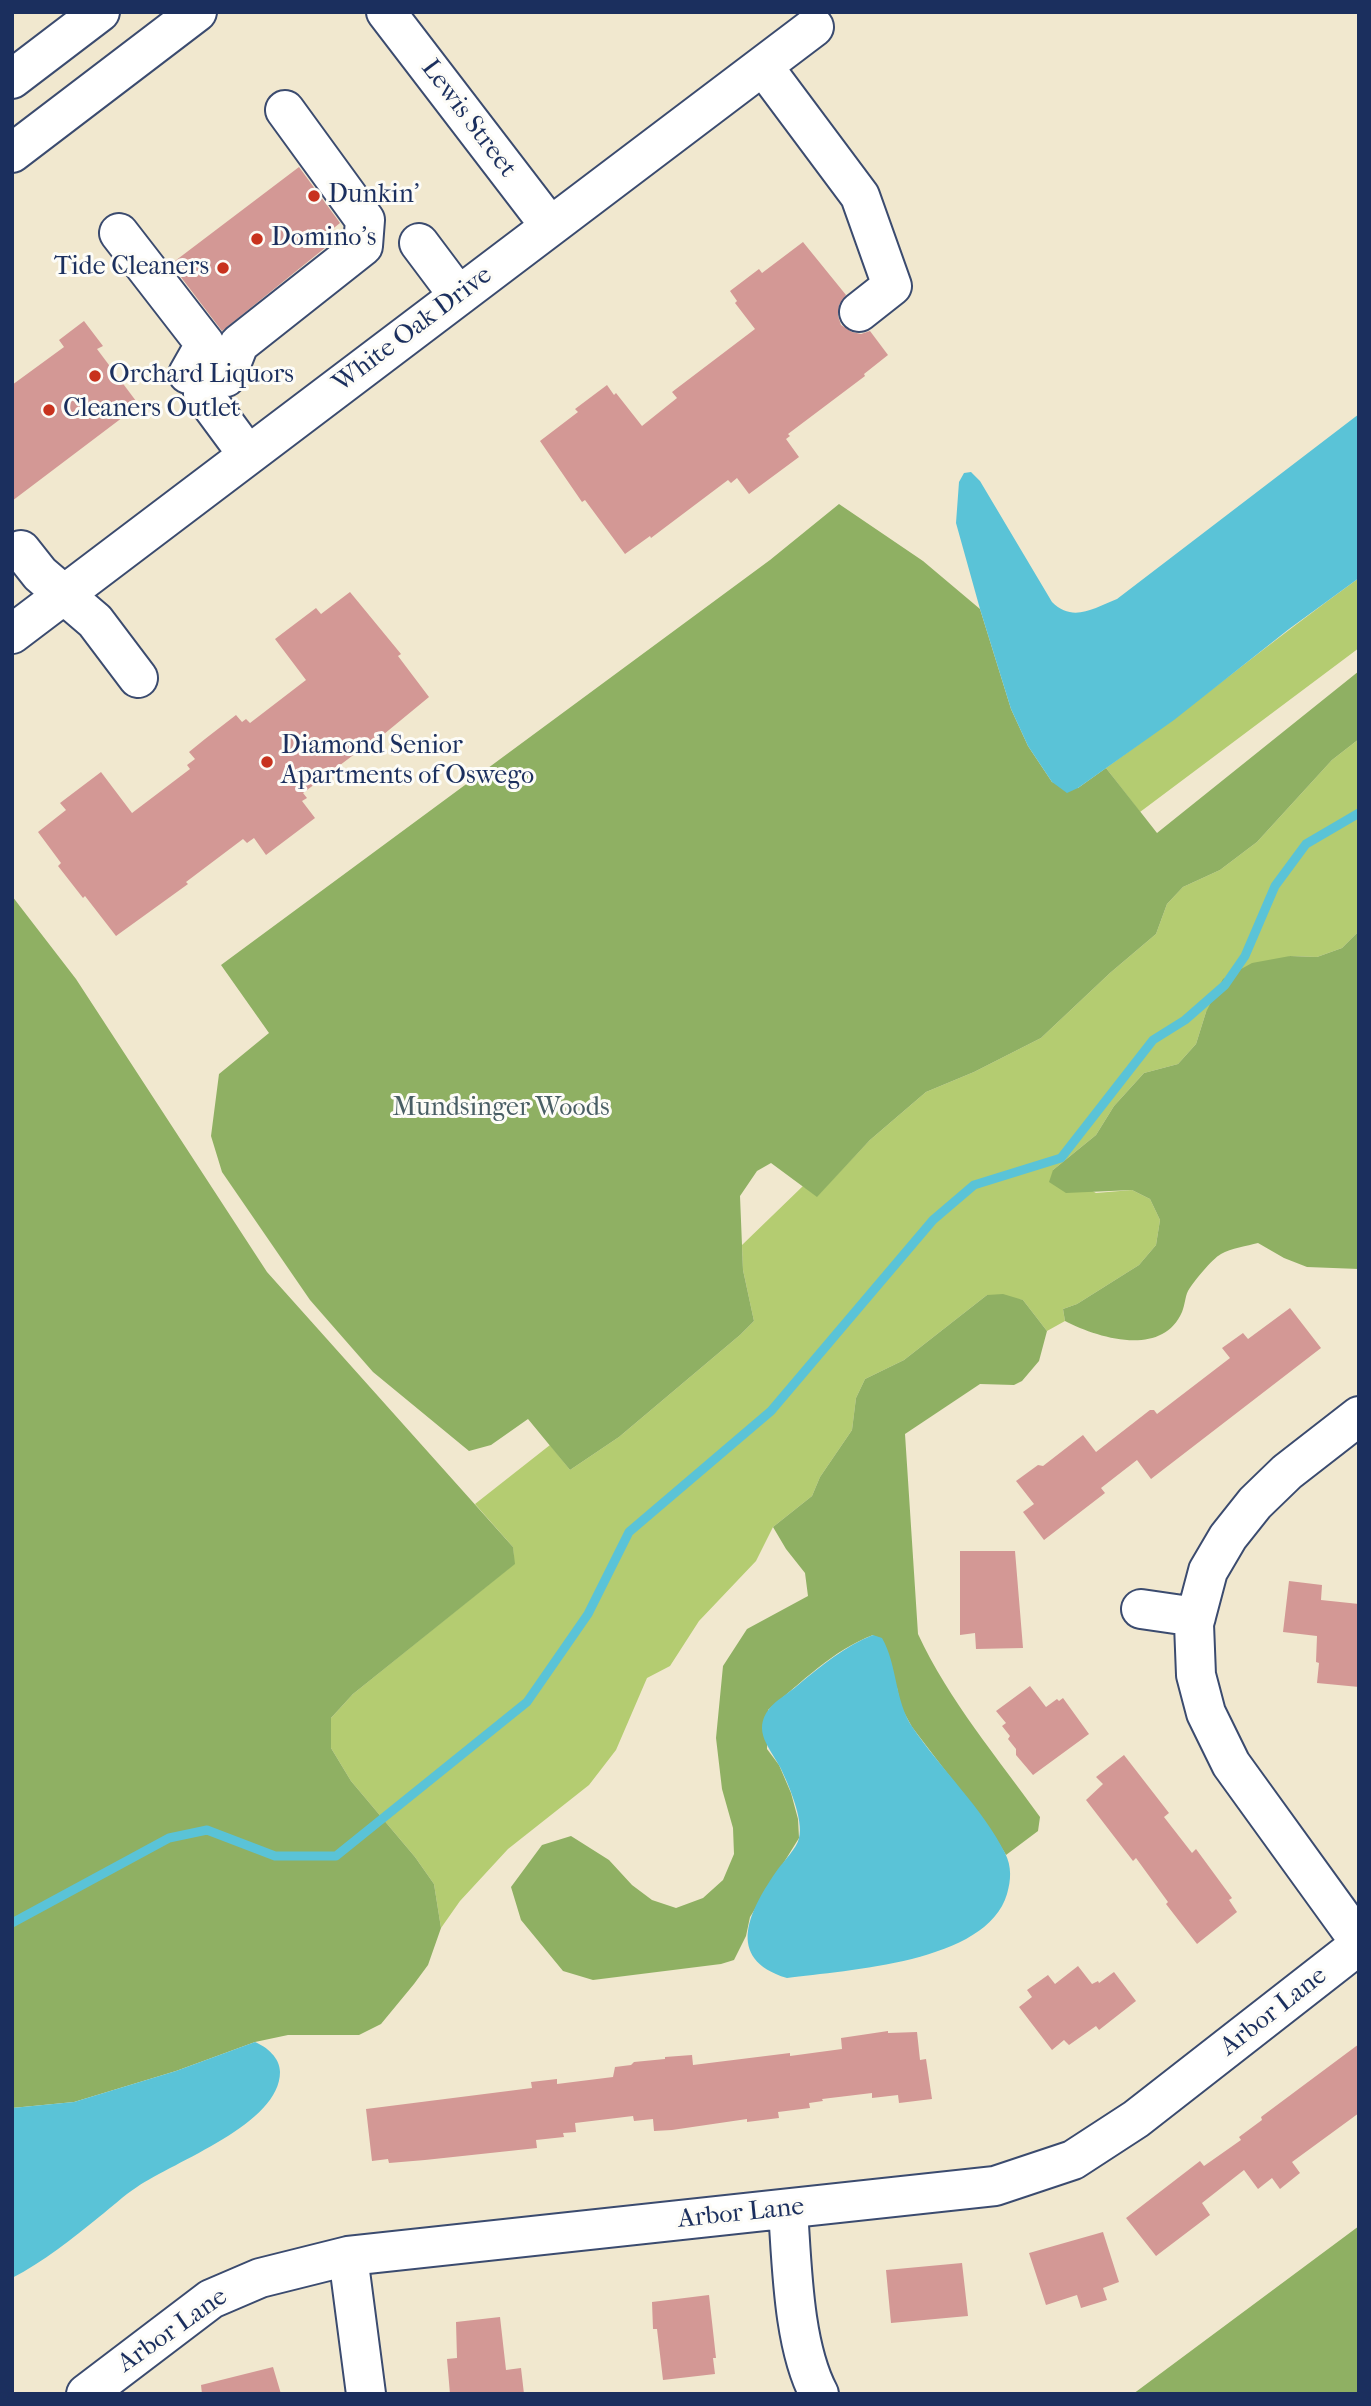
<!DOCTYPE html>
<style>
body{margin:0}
#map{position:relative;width:1371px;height:2406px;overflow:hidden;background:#f1e8cf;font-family:"IM FELL French Canon",serif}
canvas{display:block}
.frame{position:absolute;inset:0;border:14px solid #1b2f5e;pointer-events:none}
</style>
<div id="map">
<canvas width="1371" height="2406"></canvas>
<div class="frame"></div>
</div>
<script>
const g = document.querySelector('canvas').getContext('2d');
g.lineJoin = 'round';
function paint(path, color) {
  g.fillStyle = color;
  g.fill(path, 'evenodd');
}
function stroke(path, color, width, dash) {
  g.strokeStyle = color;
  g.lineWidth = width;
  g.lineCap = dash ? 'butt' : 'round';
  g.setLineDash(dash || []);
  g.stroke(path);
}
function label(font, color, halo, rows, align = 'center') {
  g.font = font + ' "IM FELL French Canon",serif';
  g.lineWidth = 6;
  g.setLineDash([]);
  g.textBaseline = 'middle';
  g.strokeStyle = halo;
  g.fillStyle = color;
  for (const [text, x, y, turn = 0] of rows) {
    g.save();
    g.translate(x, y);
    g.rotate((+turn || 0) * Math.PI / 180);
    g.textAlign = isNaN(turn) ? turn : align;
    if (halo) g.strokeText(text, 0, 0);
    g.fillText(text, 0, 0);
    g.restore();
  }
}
const green = new Path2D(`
 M 1359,578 L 1359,648 L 1140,812 L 1106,768 C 1192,707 1273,640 1359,578 Z
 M 1359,739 L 1359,931 L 1342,948 L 1317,957 L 1290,956 L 1206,1012 L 1196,1044 L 1178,1064 L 1144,1073 L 1114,1106 L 1096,1135 L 1053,1170 L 1096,1193 L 1132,1190 L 1150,1199 L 1160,1220 L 1156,1245 L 1139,1265 L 1077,1304 L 1063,1309 L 1065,1321 L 1047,1331 L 1023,1300 L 987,1295 L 904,1360 L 865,1379 L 856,1398 L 852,1430 L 820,1477 L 812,1496 L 773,1527 L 756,1561 L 699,1621 L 670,1666 L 647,1678 L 616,1750 L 589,1785 L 508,1849 L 460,1901 L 441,1928 L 434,1884 L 415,1857 L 351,1781 L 331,1748 L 331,1718 L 353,1694 L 514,1564 L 513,1547 L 475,1504 L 550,1445 L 570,1470 L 619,1437 L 740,1335 L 754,1321 L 743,1270 L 742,1245 L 803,1186 L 817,1196 L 870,1140 L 926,1092 L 974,1072 L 1041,1038 L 1110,973 L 1156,934 L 1167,904 L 1183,887 L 1220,870 L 1257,842 L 1332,760 Z`);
const forest = new Path2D(`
 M 839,504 L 923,561 L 980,609 L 1011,709 L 1028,746 L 1052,782 L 1078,788 L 1106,768 L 1157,833 L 1359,671 L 1359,739 L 1332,760 L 1257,842 L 1220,870 L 1183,887 L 1167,904 L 1156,934 L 1110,973 L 1041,1038 L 974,1072 L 926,1092 L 870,1140 L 817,1197 L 771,1163 L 757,1171 L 740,1196 L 743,1270 L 754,1321 L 740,1335 L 619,1437 L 570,1470 L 528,1419 L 491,1445 L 469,1451 L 373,1372 L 310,1300 L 222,1172 L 211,1136 L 219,1074 L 269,1033 L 221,965 L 770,560 Z
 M 12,896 L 76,979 L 267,1272 L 513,1547 L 515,1564 L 353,1694 L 331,1718 L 331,1748 L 351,1781 L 415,1857 L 434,1884 L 441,1928 L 428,1965 L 414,1984 L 381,2024 L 359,2035 L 288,2035 L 255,2042 L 176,2071 L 74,2102 L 12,2108 Z
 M 1359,931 L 1359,1269 L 1307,1267 L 1284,1258 L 1258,1243 C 1247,1246 1231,1248 1221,1254 C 1212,1259 1194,1281 1188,1291 C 1185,1297 1185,1305 1182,1312 C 1162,1358 1098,1338 1065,1321 L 1063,1309 L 1077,1304 L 1139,1265 L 1156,1245 L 1160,1220 L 1150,1199 L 1132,1190 L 1066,1193 L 1049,1182 L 1053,1170 L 1096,1135 L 1114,1106 L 1144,1073 L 1178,1064 L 1196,1044 L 1206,1012 L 1223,979 L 1252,963 L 1290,956 L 1317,957 L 1342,948 Z
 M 1003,1294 L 1023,1300 L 1047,1331 L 1039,1361 L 1022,1381 L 1014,1385 L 980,1384 L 905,1434 L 918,1634 C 949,1701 998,1758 1040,1817 L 1038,1831 L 1006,1855 L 992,1832 L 912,1727 L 901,1707 L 897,1688 L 873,1635 C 833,1650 801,1683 768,1710 L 767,1749 L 779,1765 L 791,1793 L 798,1819 L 799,1838 L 750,1917 L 746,1936 L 734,1960 L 721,1964 L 593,1980 L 563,1971 L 521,1920 L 511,1887 L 542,1845 L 571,1836 L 609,1860 L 632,1885 L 652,1900 L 676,1908 L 703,1898 L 723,1880 L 734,1854 L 733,1828 L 722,1789 L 716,1738 L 723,1666 L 747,1629 L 808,1596 L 805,1573 L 786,1549 L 773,1527 L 812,1496 L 820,1477 L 852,1430 L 856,1398 L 865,1379 L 904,1360 L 987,1295 Z
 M 1359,2226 L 1359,2394 L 1133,2394 Z`);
const water = new Path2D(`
 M 1359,414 L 1359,578 L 1289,629 L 1174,720 L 1078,788 L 1067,793 L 1052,782 L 1028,746 L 1011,709 L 980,609 L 956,523 L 959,482 L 964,473 L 971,472 L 980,481 L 1052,602 C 1073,623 1094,608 1117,599 Z
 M 873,1635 L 882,1638 C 898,1666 894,1700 913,1728 C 940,1768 984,1810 1005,1853 C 1012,1867 1011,1880 1007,1894 C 987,1963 847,1970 787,1978 C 723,1959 750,1909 778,1869 C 784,1861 797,1848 799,1838 C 804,1820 788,1783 780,1767 C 770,1748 752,1731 769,1709 C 776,1700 789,1693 798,1685 C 821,1666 845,1646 873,1635 Z
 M 255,2042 C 267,2047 280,2058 280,2072 C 280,2124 175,2161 137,2187 C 123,2196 112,2207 99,2217 C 72,2239 43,2262 12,2278 L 12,2108 L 74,2102 L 176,2071 Z`);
const stream = new Path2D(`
 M 12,1923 L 169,1838 L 207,1830 L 275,1856 L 336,1856 L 527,1702 L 588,1614 L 629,1532 L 771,1411 L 933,1220 L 974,1185 L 1061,1158 L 1153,1040 L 1185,1020 L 1225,985 L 1245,956 L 1275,886 L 1306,844 L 1359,813`);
const building = new Path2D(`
 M 299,167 L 340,223 L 325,235 L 331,243 L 222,331 L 171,264 Z
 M 803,242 L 846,295 L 839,305 L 838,316 L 841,325 L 852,332 L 861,334 L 870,331 L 888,355 L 864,374 L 865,376 L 788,434 L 790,436 L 786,439 L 799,457 L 749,494 L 737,478 L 731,483 L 728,480 L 651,538 L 650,536 L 625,554 L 585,500 L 582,502 L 540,441 L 578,412 L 575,409 L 607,385 L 614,395 L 616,393 L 642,426 L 677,398 L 672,392 L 755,329 L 735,303 L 737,301 L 730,291 L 759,269 L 762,273 Z
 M 84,321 L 103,346 L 97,349 L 139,405 L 12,501 L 12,385 L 64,347 L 59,340 Z
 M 350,592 L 401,654 L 398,656 L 429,697 L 361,753 L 360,750 L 303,793 L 307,798 L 302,801 L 315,818 L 266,855 L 254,838 L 247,843 L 243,839 L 186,882 L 188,884 L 116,936 L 85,896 L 83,898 L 58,866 L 61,863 L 38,832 L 66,810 L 60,803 L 101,772 L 132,813 L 190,769 L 187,765 L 195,759 L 189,752 L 205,739 L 236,715 L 242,722 L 246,719 L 250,723 L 306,680 L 275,639 L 316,608 L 321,614 Z
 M 1290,1308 L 1321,1348 L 1151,1479 L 1137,1460 L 1101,1488 L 1105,1493 L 1044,1540 L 1023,1512 L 1034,1504 L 1016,1481 L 1038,1465 L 1043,1466 L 1083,1435 L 1096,1452 L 1150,1410 L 1154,1410 L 1157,1414 L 1230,1358 L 1222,1348 L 1243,1333 L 1248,1339 Z
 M 960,1551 L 1015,1551 L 1023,1648 L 976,1649 L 975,1633 L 960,1635 Z
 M 1289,1581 L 1322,1585 L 1321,1600 L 1359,1604 L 1359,1687 L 1317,1683 L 1319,1663 L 1316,1662 L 1317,1636 L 1283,1632 Z
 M 1030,1686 L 1046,1707 L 1057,1699 L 1059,1701 L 1063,1698 L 1089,1734 L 1033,1775 L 1016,1755 L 1016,1749 L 1008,1739 L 1010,1736 L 1002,1726 L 1006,1723 L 996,1711 Z
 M 1124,1755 L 1169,1813 L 1164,1817 L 1192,1853 L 1196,1849 L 1232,1898 L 1229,1900 L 1237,1912 L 1197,1944 L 1166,1904 L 1168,1902 L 1136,1858 L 1133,1861 L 1086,1800 L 1103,1784 L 1096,1777 Z
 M 1078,1966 L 1092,1984 L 1098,1981 L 1099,1983 L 1114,1972 L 1136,2001 L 1099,2030 L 1096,2026 L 1069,2045 L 1064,2040 L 1052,2050 L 1019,2007 L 1032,1997 L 1027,1990 L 1048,1975 L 1055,1984 Z
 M 888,2031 L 888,2033 L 917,2032 L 920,2060 L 926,2059 L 932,2099 L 899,2103 L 898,2095 L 872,2098 L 872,2093 L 822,2099 L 823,2101 L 809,2103 L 810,2108 L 778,2112 L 779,2118 L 747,2122 L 747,2119 L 672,2130 L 654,2131 L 653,2119 L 634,2121 L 633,2116 L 575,2123 L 576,2132 L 563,2133 L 564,2137 L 536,2140 L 537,2148 L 425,2160 L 389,2163 L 388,2159 L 372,2161 L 366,2109 L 532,2088 L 531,2082 L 557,2079 L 557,2084 L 613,2077 L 615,2067 L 631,2065 L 634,2062 L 665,2059 L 665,2057 L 692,2055 L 693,2065 L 790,2053 L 790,2056 L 842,2049 L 841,2038 Z
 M 1359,2044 L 1359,2113 L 1292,2162 L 1300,2173 L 1280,2189 L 1272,2178 L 1258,2189 L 1244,2170 L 1202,2203 L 1210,2215 L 1156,2256 L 1126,2218 L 1200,2161 L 1204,2166 L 1241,2140 L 1239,2137 L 1262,2120 L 1261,2117 Z
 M 1103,2232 L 1119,2282 L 1103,2288 L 1107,2300 L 1081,2308 L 1077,2295 L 1046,2305 L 1029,2253 Z
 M 962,2263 L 968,2316 L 891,2323 L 886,2270 Z
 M 709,2295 L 716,2358 L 713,2358 L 715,2374 L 663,2380 L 657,2329 L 653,2329 L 652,2302 Z
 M 500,2317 L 506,2370 L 521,2368 L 524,2394 L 450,2394 L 447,2359 L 457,2358 L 456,2322 Z
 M 273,2367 L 281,2394 L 202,2394 L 201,2385 Z`);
const minor = new Path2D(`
 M 386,12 L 550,226
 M 763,66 L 860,196 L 892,286 L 859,312
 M 119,233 L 205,344 L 188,374
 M 419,243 L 458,295
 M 226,377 L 239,344 L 363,246 L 365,220 L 285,110
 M 203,394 L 248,455
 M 21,550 L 40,574 L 95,621 L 138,678
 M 12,634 L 814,27
 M 1359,1416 L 1287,1472 L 1255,1503 L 1228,1537 L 1208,1571 L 1194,1624 L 1196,1675 L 1206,1713 L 1231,1764 L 1359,1941
 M 1141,1609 L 1196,1617
 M 788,2210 C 792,2265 793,2345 819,2394
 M 348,2256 L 366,2394
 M 86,2394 L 211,2299 L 260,2278 L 348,2256 L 995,2186 L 1073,2160 L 1136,2119 L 1359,1945`);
const major = new Path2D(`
 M 12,79 L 100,12
 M 12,153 L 197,12`);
const markers = [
 [314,196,7,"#c8321e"],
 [257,239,7,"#c8321e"],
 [223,268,7,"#c8321e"],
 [95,376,7,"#c8321e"],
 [49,410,7,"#c8321e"],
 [267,762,7,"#c8321e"]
];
const streetNames = [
 ["Lewis Street",468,119,53],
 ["White Oak Drive",413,330,-37],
 ["Arbor Lane",1274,2012,-38],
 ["Arbor Lane",741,2214,-6],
 ["Arbor Lane",173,2331,-35]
];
const poiNames = [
 ["Dunkin'",328,196],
 ["Domino's",271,239],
 ["Tide Cleaners",209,268,"right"],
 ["Orchard Liquors",109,376],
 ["Cleaners Outlet",63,410],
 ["Diamond Senior",281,747],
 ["Apartments of Oswego",281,777]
];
const parkNames = [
 ["Mundsinger Woods",501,1109]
];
paint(green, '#b4cc71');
paint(forest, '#8fb063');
paint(water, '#5ac3d7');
stroke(stream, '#5ac3d7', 9);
paint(building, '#d39895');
stroke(minor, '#3b4b6f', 42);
stroke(major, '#3b4b6f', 42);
stroke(minor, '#fff', 38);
stroke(major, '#fff', 38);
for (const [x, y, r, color] of markers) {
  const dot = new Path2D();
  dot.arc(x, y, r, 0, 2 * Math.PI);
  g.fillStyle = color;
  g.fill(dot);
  stroke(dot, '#fdfcf7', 2.5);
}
label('26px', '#1b2f5e', '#fdfcf7', streetNames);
label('26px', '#1b2f5e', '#fdfcf7', poiNames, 'left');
label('26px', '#495e64', '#fdfcf7', parkNames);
</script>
